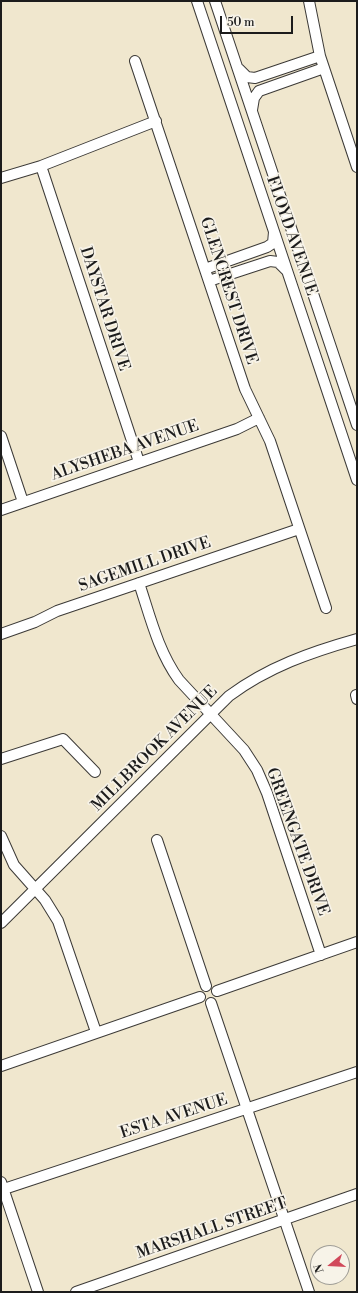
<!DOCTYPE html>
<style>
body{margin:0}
#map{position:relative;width:358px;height:1293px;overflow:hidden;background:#f0e7ce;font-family:"Libre Bodoni",serif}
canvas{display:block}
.frame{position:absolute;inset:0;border:2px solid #1c1c1c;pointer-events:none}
.north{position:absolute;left:310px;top:1245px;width:40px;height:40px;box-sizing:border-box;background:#f7f3e8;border:1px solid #9f9d96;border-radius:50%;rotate:252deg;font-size:11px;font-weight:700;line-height:16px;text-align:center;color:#1c1c1c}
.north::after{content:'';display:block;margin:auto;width:14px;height:18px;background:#d1495b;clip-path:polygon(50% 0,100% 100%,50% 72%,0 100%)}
.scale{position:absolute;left:220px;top:16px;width:73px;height:18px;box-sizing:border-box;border:2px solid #1c1c1c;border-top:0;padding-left:5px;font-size:12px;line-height:14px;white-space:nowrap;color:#1c1c1c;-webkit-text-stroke:3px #f7f3e8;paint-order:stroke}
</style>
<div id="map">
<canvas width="358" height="1293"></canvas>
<div class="frame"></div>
<div class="north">N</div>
<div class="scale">50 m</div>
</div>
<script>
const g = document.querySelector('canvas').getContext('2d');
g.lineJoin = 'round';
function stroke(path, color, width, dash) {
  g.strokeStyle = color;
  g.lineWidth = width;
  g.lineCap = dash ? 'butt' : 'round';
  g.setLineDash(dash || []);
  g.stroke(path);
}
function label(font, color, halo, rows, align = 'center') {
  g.font = font + ' "Libre Bodoni",serif';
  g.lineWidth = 3.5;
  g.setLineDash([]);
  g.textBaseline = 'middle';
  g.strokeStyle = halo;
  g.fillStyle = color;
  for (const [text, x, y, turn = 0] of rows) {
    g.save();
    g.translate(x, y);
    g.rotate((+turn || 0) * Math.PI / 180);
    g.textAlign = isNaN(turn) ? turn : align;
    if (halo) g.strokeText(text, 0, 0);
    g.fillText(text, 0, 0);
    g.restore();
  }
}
const minor = new Path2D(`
 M 197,1 L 357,480
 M 215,1 L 357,425
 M 309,1 L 320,56 L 357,167
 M 135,61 L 245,389 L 270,441 L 326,608
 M 239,69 L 247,77 L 255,78 L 320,56
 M 252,110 L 254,98 L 259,91 L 324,68
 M 41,166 L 139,462
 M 1,178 L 41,166 L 156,121
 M 205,269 L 267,247 L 273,243 L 274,232
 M 209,281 L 270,261 L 278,262 L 286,270
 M 1,436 L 23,502
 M 1,510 L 237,429 L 259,418
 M 139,583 C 150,616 158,651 179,680 L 244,750 L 257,770 L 267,793 L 321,955
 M 1,634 L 35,622 L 57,611 L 299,529
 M 356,695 L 357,699
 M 1,759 L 63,739 L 95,772
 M 1,836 L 14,865 L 45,900 L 58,921 L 96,1032
 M 157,840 L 206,986
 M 1,923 L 229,696 C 268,667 311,652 357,639
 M 217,991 L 357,942
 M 211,1003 L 309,1292
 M 1,1066 L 200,997
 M 1,1182 L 38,1292
 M 1,1190 L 357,1072
 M 76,1292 L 357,1194`);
const streetNames = [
 ["FLOYD AVENUE",291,236,71],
 ["GLENCREST DRIVE",228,291,72],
 ["DAYSTAR DRIVE",104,309,72],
 ["ALYSHEBA AVENUE",125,451,-19],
 ["SAGEMILL DRIVE",145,565,-19],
 ["MILLBROOK AVENUE",155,749,-45],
 ["GREENGATE DRIVE",297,842,70],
 ["ESTA AVENUE",174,1117,-18],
 ["MARSHALL STREET",212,1229,-19]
];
stroke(minor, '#3c3a37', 12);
stroke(minor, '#fff', 10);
label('16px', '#1c1c1c', '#f7f3e8', streetNames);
</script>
